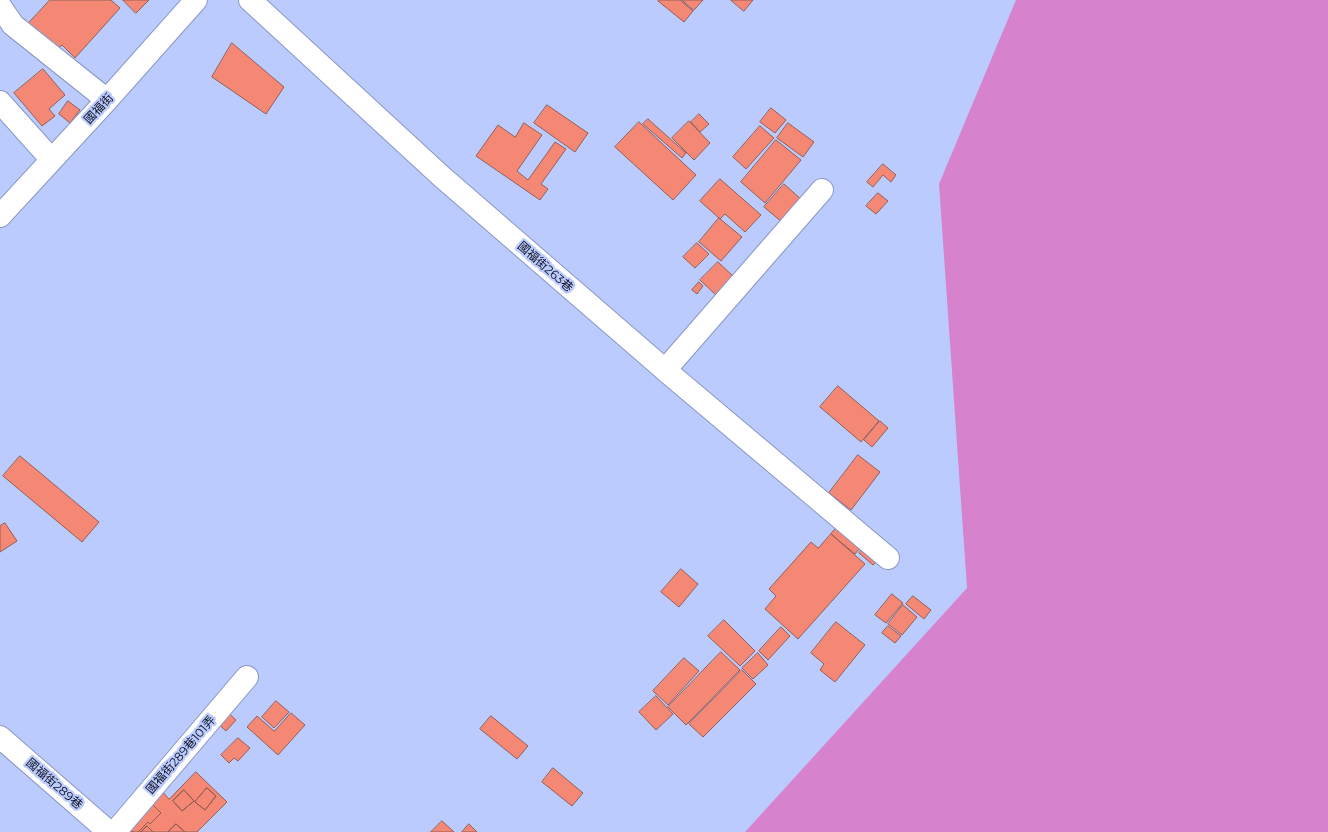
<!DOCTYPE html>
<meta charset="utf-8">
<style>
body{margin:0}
canvas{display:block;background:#bccbfd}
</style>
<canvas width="1328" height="832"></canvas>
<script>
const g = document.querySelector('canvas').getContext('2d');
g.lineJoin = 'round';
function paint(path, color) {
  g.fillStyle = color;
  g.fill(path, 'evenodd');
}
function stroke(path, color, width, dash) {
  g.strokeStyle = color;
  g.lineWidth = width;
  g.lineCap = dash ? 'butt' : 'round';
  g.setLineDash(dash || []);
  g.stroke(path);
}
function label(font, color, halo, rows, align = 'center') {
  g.font = font + ' Montserrat,"Noto Sans TC",sans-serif';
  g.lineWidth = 4.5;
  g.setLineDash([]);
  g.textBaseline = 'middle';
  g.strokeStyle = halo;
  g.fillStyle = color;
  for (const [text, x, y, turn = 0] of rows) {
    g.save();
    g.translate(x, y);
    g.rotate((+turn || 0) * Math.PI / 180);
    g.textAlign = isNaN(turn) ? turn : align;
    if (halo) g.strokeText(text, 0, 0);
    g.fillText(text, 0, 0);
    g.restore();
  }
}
const green = new Path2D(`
 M 1016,0 L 1328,0 L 1328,832 L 745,832 L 967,588 L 939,184 Z`);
const building = new Path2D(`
 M 50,0 L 111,0 L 120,8 L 75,58 L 62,45 L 56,51 L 27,25 Z
 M 123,0 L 149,0 L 136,13 Z
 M 659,0 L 680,0 L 693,11 L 684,22 L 658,1 Z
 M 682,0 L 703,0 L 694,10 Z
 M 731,0 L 753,0 L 744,11 Z
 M 232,43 L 284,87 L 266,114 L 212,77 Z
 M 43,69 L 65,95 L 49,109 L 55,116 L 42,126 L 14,93 Z
 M 68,101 L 80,110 L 70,123 L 59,114 Z
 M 547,105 L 588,133 L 575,152 L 534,123 Z
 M 771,108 L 786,120 L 775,133 L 760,122 Z
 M 699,114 L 709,124 L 700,132 L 691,122 Z
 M 648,119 L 686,153 L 682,158 L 643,124 Z
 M 689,121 L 710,143 L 694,160 L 672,138 Z
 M 639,122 L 696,175 L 673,200 L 615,147 Z
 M 524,123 L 542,135 L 517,171 L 528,180 L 555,142 L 566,149 L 541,184 L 548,189 L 540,200 L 476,156 L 498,125 L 515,137 Z
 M 788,123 L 814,142 L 803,157 L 777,138 Z
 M 760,126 L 774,138 L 746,169 L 733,157 Z
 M 776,140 L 801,160 L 765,203 L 741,182 Z
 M 883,164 L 896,175 L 891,182 L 883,175 L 873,187 L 867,182 Z
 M 720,179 L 761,215 L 745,232 L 725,214 L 720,219 L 700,201 Z
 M 784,184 L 803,201 L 783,223 L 764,207 Z
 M 878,193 L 888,201 L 876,214 L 866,206 Z
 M 719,218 L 742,237 L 721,261 L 699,242 Z
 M 697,243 L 709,254 L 695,268 L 683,257 Z
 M 718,262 L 734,277 L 716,295 L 700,280 Z
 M 699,282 L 703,286 L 697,294 L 692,290 Z
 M 838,386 L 879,421 L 861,442 L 820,407 Z
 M 880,421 L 888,428 L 872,447 L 864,440 Z
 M 858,455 L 880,472 L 851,510 L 829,493 Z
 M 20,456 L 99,522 L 82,542 L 3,476 Z
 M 5,523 L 17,541 L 0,552 L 0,526 Z
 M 839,525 L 863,544 L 855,554 L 831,534 Z
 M 831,534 L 865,564 L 798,639 L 765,609 L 776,596 L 769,589 L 811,542 L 818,548 Z
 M 865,546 L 879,559 L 873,565 L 859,553 Z
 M 681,569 L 698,584 L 679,607 L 661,592 Z
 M 892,594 L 903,603 L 886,623 L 875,615 Z
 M 913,596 L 931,610 L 924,619 L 906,604 Z
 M 903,605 L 917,617 L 902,635 L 888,624 Z
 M 724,620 L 755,651 L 740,666 L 708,636 Z
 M 836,622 L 865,645 L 835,682 L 820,670 L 824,664 L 811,653 Z
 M 888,626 L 901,636 L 895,643 L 882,633 Z
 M 781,627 L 790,636 L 768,660 L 759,651 Z
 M 721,652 L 740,670 L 686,725 L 668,707 Z
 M 758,653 L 768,665 L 753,679 L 742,668 Z
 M 684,658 L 699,671 L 668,705 L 653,691 Z
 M 742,670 L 756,684 L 703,737 L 689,724 Z
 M 656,696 L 673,714 L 656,730 L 639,712 Z
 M 276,701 L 289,712 L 274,728 L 262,717 Z
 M 224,709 L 236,720 L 226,731 L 214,720 Z
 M 291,713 L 305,725 L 278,755 L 247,727 L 257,716 L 274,731 Z
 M 491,716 L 528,746 L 517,759 L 480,729 Z
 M 238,738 L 250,748 L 238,761 L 234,758 L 229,763 L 221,755 Z
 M 553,768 L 583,793 L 572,806 L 542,782 Z
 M 196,772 L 227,802 L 197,832 L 185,832 L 176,824 L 168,832 L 153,832 L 147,826 L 141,832 L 138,832 L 148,822 L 150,824 L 161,813 L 148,800 L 124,824 L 133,832 L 125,832 L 119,826 L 158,787 L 169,799 ZM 207,788 L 216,796 L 205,810 L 195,802 ZM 184,790 L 194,801 L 182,811 L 173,801 Z
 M 207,788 L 216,796 L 205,810 L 195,802 Z
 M 184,790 L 194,801 L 182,811 L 173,801 Z
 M 148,800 L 161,813 L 150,824 L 148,822 L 138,832 L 133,832 L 124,824 Z
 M 442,821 L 454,832 L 431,832 Z
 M 176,824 L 185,832 L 168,832 Z
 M 469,824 L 477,832 L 462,832 Z
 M 147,826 L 153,832 L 141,832 Z`);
const minor = new Path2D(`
 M 250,0 L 441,176 L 665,370 L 822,190
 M 0,6 L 13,25 L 107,100
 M 0,102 L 51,159
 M 0,216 L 107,100 L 196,0
 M 665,370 L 888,558
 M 0,737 L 109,832
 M 115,832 L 247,677`);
const streetNames = [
 ["國福街",99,109,-47],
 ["國福街263巷",545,267,41],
 ["國福街289巷101弄",181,755,-49],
 ["國福街289巷",54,784,41]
];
paint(green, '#d682cc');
paint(building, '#f48875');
stroke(building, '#935e54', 1);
stroke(minor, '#8997c6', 24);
stroke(minor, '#fff', 22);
label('12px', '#0a0e1f', '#bccbfd', streetNames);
</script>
